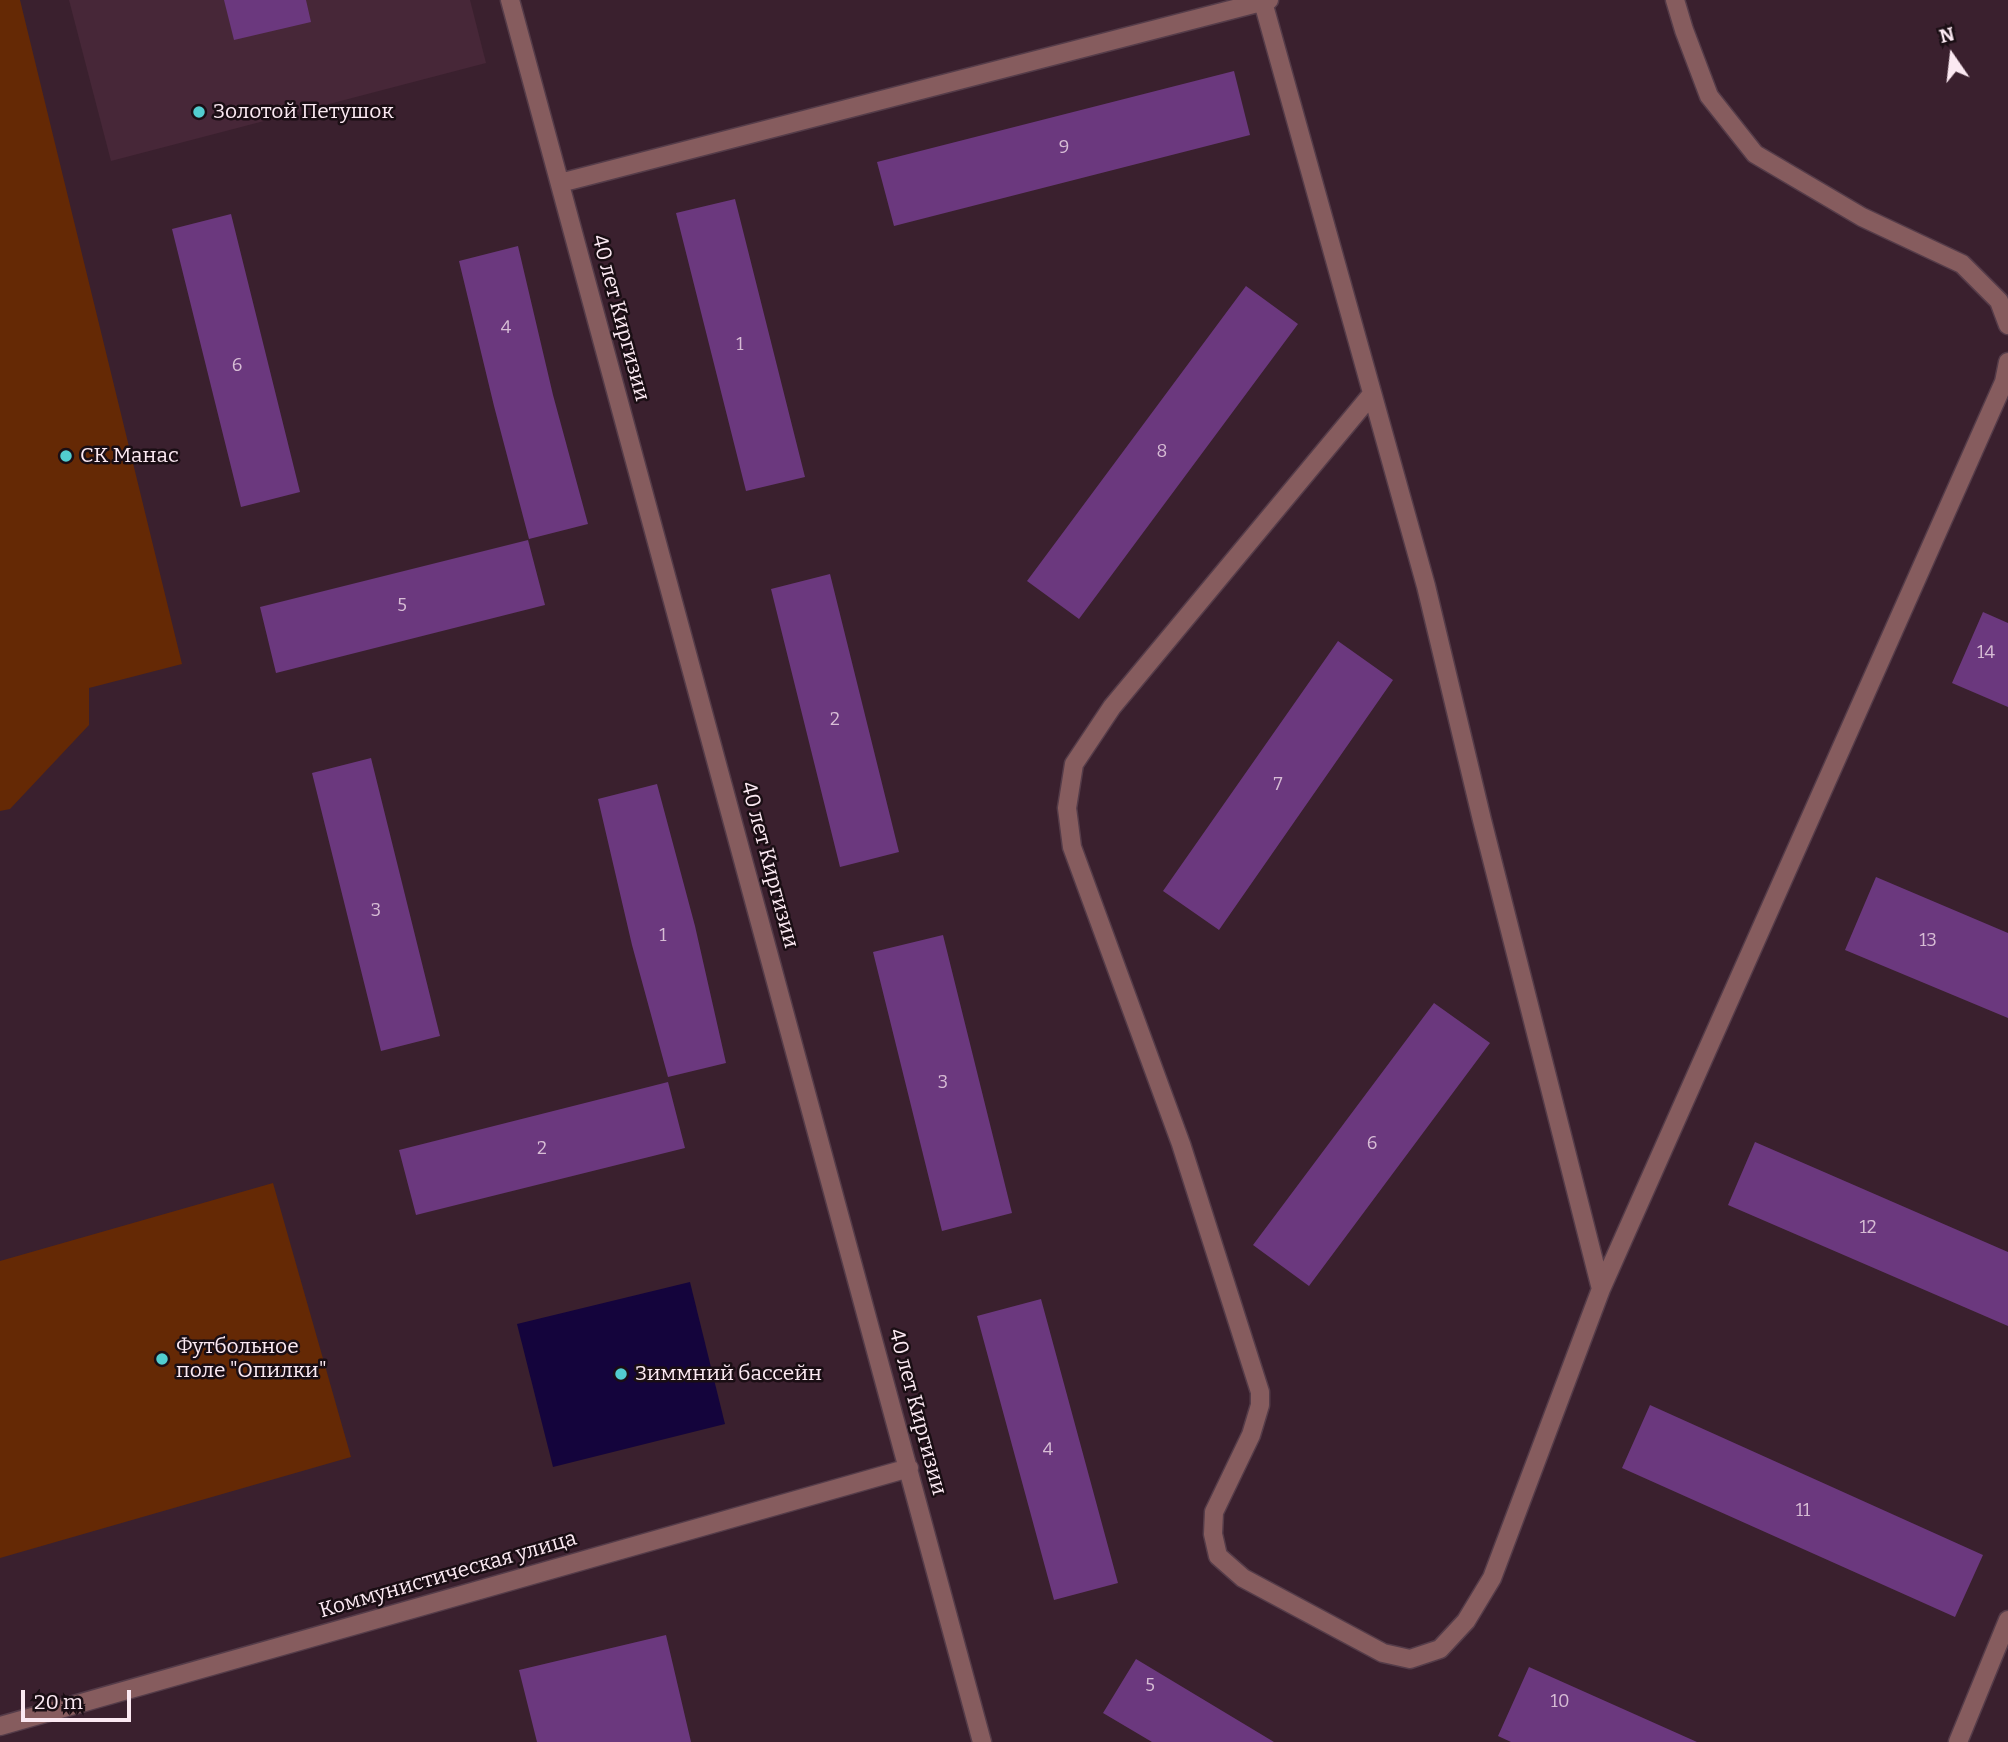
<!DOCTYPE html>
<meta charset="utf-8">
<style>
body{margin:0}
#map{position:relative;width:2008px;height:1742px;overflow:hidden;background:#3a202e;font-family:Bitter,serif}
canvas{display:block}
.north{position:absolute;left:1917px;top:21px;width:70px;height:70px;-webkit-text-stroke:5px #1a0e14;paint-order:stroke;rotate:346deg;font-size:19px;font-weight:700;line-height:28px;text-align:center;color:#fbe9f2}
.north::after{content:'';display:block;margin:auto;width:24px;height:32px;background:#fbe9f2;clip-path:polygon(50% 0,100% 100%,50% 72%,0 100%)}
.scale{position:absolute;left:21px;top:1690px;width:110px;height:32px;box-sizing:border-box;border:4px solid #fbe9f2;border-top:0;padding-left:9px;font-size:21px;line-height:24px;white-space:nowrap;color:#fbe9f2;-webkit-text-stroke:5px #1a0e14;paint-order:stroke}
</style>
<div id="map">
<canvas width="2008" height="1742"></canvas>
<div class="north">N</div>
<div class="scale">20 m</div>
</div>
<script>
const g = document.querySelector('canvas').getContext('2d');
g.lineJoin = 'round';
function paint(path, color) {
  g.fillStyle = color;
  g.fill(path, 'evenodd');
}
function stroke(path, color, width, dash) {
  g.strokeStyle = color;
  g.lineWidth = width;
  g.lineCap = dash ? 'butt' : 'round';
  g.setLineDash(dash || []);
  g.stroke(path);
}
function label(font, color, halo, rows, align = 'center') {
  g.font = font + ' Bitter,serif';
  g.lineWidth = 5;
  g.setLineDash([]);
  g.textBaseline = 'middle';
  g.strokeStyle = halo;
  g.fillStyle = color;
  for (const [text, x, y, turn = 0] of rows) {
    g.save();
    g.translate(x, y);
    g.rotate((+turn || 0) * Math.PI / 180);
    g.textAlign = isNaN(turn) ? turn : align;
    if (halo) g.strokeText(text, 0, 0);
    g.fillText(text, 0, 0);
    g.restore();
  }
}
const built = new Path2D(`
 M 69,0 L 470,0 L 486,63 L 111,161 Z`);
const green = new Path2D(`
 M 0,0 L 20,0 L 182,664 L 89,688 L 89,725 L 10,809 L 0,811 Z
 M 273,1183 L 351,1457 L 0,1558 L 0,1261 Z`);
const water = new Path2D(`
 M 690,1282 L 725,1424 L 553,1467 L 517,1324 Z`);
const building = new Path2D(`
 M 224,0 L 306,0 L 311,22 L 234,40 Z
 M 1234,71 L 1250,135 L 894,226 L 877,162 Z
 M 735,199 L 805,477 L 746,491 L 676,213 Z
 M 231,214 L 300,492 L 241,507 L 172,229 Z
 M 518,246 L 553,395 L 588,524 L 529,539 L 494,406 L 459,261 Z
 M 1246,286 L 1298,324 L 1079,619 L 1027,581 Z
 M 528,540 L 545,605 L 276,673 L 260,607 Z
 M 830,574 L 899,852 L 840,867 L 771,589 Z
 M 1983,612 L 2008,623 L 2008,707 L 1952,683 Z
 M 1338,641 L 1393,680 L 1219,930 L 1163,891 Z
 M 371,758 L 440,1036 L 381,1051 L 312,773 Z
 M 657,784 L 695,926 L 726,1063 L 668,1077 L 632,945 L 598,799 Z
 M 1876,877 L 2008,933 L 2008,1018 L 1845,950 Z
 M 943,935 L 1012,1213 L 942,1231 L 873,952 Z
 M 1434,1003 L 1490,1043 L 1309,1286 L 1253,1245 Z
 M 668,1082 L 685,1148 L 416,1215 L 399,1150 Z
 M 1755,1142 L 2008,1252 L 2008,1326 L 1728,1205 Z
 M 1041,1299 L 1118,1583 L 1054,1600 L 977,1316 Z
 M 1650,1405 L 1983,1555 L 1955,1617 L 1622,1468 Z
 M 666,1635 L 691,1742 L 537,1742 L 519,1670 Z
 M 1136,1659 L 1274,1742 L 1152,1742 L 1103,1713 Z
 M 1529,1667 L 1697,1742 L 1511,1742 L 1498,1736 Z`);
const minor = new Path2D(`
 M 510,0 L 982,1742
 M 1675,0 L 1684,30 L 1709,96 L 1755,154 L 1862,217 L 1962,264 L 1999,301 L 2008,325
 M 1263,2 L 1426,586 L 1482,820 L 1601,1289
 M 560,183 L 1269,0
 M 1372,394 L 1112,707 L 1074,764 L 1067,808 L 1072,847 L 1181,1144 L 1260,1392 L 1260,1405 L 1251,1435 L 1214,1512 L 1213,1534 L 1218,1556 L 1243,1578 L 1383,1653 L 1410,1659 L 1440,1649 L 1466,1621 L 1492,1578 L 1601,1289 L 2004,382 L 2008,362
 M 0,1726 L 909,1468
 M 1958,1742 L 2008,1620`);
const markers = [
 [199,112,7,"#52cdcf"],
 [66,456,7,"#52cdcf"],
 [162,1359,7,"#52cdcf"],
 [621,1374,7,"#52cdcf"]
];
const numberNames = [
 ["9",1064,148],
 ["4",506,328],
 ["1",740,345],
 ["6",237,366],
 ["8",1162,452],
 ["5",402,606],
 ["14",1986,653],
 ["2",835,720],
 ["7",1278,785],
 ["3",376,911],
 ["1",663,936],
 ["13",1928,941],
 ["3",943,1083],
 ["6",1372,1144],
 ["2",542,1149],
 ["12",1868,1228],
 ["4",1048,1450],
 ["11",1803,1511],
 ["5",1150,1686],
 ["10",1560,1702]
];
const poiNames = [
 ["Золотой Петушок",213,112],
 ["СК Манас",80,456],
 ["Футбольное",176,1347],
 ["поле \"Опилки\"",176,1371],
 ["Зиммний бассейн",635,1374]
];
const streetNames = [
 ["40 лет Киргизии",620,318,75],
 ["40 лет Киргизии",769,865,75],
 ["40 лет Киргизии",917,1412,75],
 ["Коммунистическая улица",448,1575,-16]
];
paint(built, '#472738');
paint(green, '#652905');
paint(water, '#14043c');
paint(building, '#6b387e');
stroke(minor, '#553c49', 21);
stroke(minor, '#865c5e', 18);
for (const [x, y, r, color] of markers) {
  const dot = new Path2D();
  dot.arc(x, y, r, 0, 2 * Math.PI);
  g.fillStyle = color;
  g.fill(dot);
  stroke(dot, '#1a0e14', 2.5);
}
label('18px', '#d7bdd5', null, numberNames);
label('21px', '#fbe9f2', '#1a0e14', poiNames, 'left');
label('21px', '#fbe9f2', '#1a0e14', streetNames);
</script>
